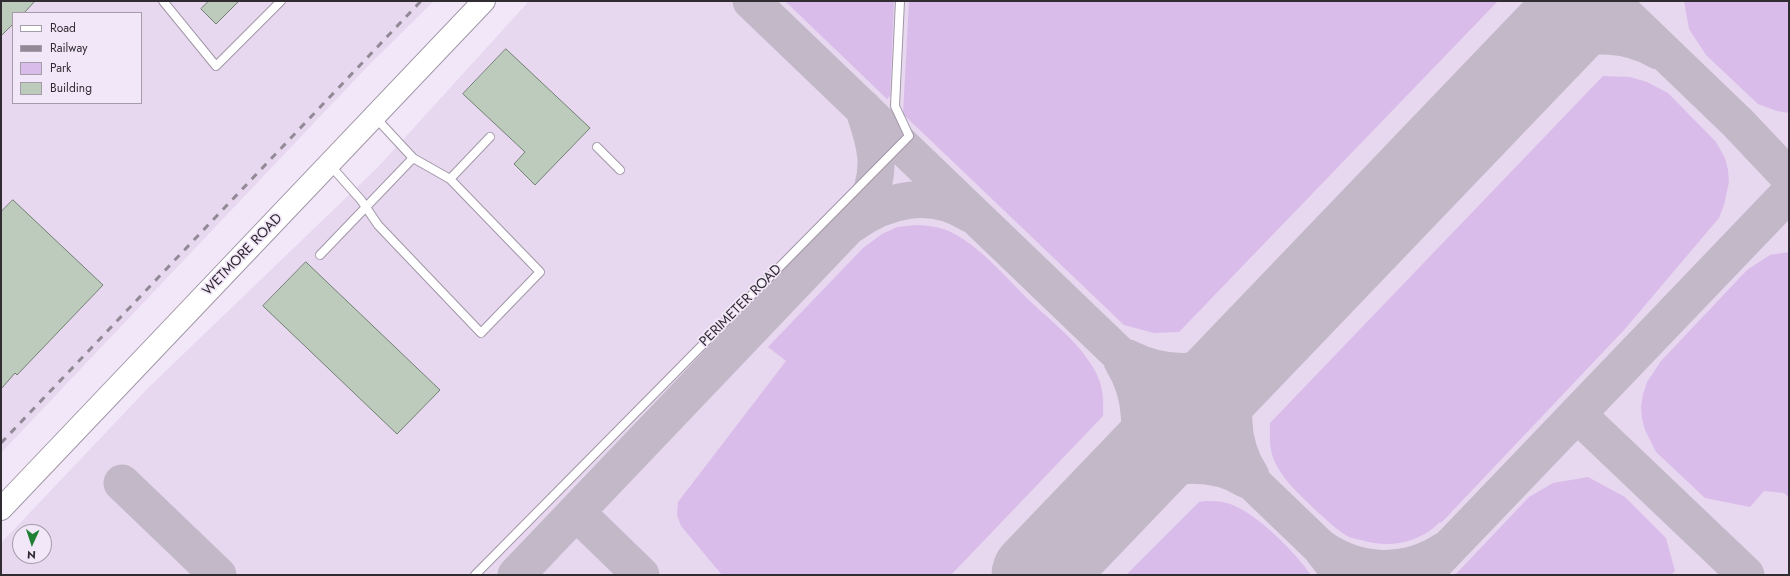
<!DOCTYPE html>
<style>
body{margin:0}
#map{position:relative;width:1790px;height:576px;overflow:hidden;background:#f2e7f9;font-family:Jost,sans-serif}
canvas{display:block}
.frame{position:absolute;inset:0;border:2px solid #302c32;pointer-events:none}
.legend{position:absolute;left:12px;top:12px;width:130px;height:92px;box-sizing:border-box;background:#f2e7f9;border:1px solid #a49ca9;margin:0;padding:5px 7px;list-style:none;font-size:12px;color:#302c32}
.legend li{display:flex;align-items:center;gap:8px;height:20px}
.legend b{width:20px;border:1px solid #a49ca9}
.north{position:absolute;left:12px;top:524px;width:40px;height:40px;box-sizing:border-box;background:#f2e7f9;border:1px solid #a49ca9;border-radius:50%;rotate:183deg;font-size:11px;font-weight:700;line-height:16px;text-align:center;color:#302c32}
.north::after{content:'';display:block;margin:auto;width:14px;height:18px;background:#208033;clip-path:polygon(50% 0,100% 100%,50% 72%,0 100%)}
</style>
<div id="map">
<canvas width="1790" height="576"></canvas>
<div class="frame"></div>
<ul class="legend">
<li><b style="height:5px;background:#fff"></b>Road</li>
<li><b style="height:5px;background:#918995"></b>Railway</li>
<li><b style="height:11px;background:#dabceb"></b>Park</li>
<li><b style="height:11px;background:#bccbbc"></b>Building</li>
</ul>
<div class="north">N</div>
</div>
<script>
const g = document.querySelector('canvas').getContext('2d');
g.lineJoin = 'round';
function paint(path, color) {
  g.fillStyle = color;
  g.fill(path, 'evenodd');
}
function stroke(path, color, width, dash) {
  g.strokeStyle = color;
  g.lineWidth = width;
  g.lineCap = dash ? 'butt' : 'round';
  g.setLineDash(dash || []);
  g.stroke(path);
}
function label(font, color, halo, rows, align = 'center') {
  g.font = font + ' Jost,sans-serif';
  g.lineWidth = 3.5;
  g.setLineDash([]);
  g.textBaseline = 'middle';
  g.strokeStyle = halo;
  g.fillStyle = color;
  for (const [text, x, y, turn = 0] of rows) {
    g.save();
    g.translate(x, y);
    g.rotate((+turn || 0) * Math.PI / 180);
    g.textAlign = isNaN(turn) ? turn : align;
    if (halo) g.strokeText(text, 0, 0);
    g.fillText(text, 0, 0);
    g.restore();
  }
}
const built = new Path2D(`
 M 1,1 L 434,1 L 368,66 L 1,453 ZM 13,13 L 141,13 L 141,103 L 13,103 Z
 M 529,1 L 1789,1 L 1789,575 L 1,575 L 1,543 L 148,388 L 379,166 ZM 20,532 L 44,532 L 44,556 L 20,556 Z`);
const green = new Path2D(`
 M 785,1 L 894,1 L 890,96 L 887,99 Z
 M 909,1 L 1498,1 L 1179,332 L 1154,333 L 1124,325 L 903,114 Z
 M 1684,1 L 1789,1 L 1789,113 L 1777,111 L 1758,104 L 1706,55 L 1689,29 Z
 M 1603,76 L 1630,77 L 1647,82 L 1668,93 L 1716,142 L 1725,158 L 1728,170 L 1729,182 L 1724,205 L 1719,218 L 1624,330 L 1441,523 L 1440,522 C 1419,543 1389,549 1361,540 C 1356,539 1351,538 1347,536 C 1333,527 1319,513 1307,502 C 1293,488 1275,471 1271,450 C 1269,441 1270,432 1270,423 Z
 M 915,225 C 927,225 940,227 951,232 C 982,248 1006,278 1031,302 C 1053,323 1081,344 1095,371 C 1103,385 1104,400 1103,416 L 951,575 L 722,575 L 681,526 L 677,515 L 678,502 L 786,361 L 768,347 L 863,248 L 882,234 L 897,227 Z
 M 1789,252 L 1789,498 L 1784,493 L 1764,491 L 1750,507 L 1705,498 L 1656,452 L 1645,430 L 1642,419 L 1641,407 L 1643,394 L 1647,382 L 1661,361 L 1747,270 L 1770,255 Z
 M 1588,477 L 1625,497 L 1666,538 L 1675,571 L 1671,575 L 1455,575 L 1529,497 L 1553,483 Z
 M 1205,501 C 1212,501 1220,501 1227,503 C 1254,510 1295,552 1311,575 L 1126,575 L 1199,502 Z`);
const taxiway = new Path2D(`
 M 751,1 L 1320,547 L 1333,564 L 1338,575
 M 1611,1 L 1738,123 L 1789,177
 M 1512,79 C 1528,67 1542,54 1560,45 C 1590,31 1630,34 1658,51
 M 851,225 C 886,199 931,189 970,214
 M 1128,358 C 1172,380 1224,376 1259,338
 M 1577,414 L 1746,575
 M 1251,476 C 1229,442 1228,398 1248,363 C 1257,348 1270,335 1280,321
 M 122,483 L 218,575
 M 1110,496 C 1115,488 1122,481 1126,473 C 1146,438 1143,395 1122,361
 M 1107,501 C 1118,495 1127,486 1138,480 C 1170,461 1215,460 1247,480
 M 576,512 L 641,575
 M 1320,547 C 1357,574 1406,576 1445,550
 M 516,575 L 862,212 C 884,173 877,147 863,108
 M 1423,575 L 1789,193`);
const runway = new Path2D(`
 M 1037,575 L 1587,1`);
const building = new Path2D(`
 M 1,1 L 35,1 L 24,13 L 13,13 L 13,24 L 1,36 Z
 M 209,1 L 239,1 L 216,24 L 201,9 Z
 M 506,49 L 590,128 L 535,185 L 514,164 L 525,152 L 463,94 Z
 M 13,200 L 103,285 L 17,375 L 15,373 L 1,389 L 1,212 Z
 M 306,262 L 440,390 L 397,434 L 263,306 Z`);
const lane = new Path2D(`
 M 163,1 L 216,66 L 281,1
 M 597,147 L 620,170
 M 329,164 L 361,200 L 378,225 L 481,333 L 540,272 L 450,179 L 413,158 L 375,117
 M 450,179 L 490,137
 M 320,255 L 413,158
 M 475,575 L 909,136 L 895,106 L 900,1`);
const secondary = new Path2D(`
 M 1,509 L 484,1`);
const rail = new Path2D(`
 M 1,443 L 421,1`);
const streetNames = [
 ["WETMORE ROAD",243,255,-46],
 ["PERIMETER ROAD",741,306,-45]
];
paint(built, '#e7d8f0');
paint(green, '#dabceb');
stroke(taxiway, '#c2b8c7', 37);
stroke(runway, '#c2b8c7', 91);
paint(building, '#bccbbc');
stroke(building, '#728073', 1);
stroke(lane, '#a197a7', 10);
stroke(secondary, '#a197a7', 24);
stroke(lane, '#fff', 8);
stroke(secondary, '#fff', 22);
stroke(rail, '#918995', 3, [7, 7]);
label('14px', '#302c32', '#f2e7f9', streetNames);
</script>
